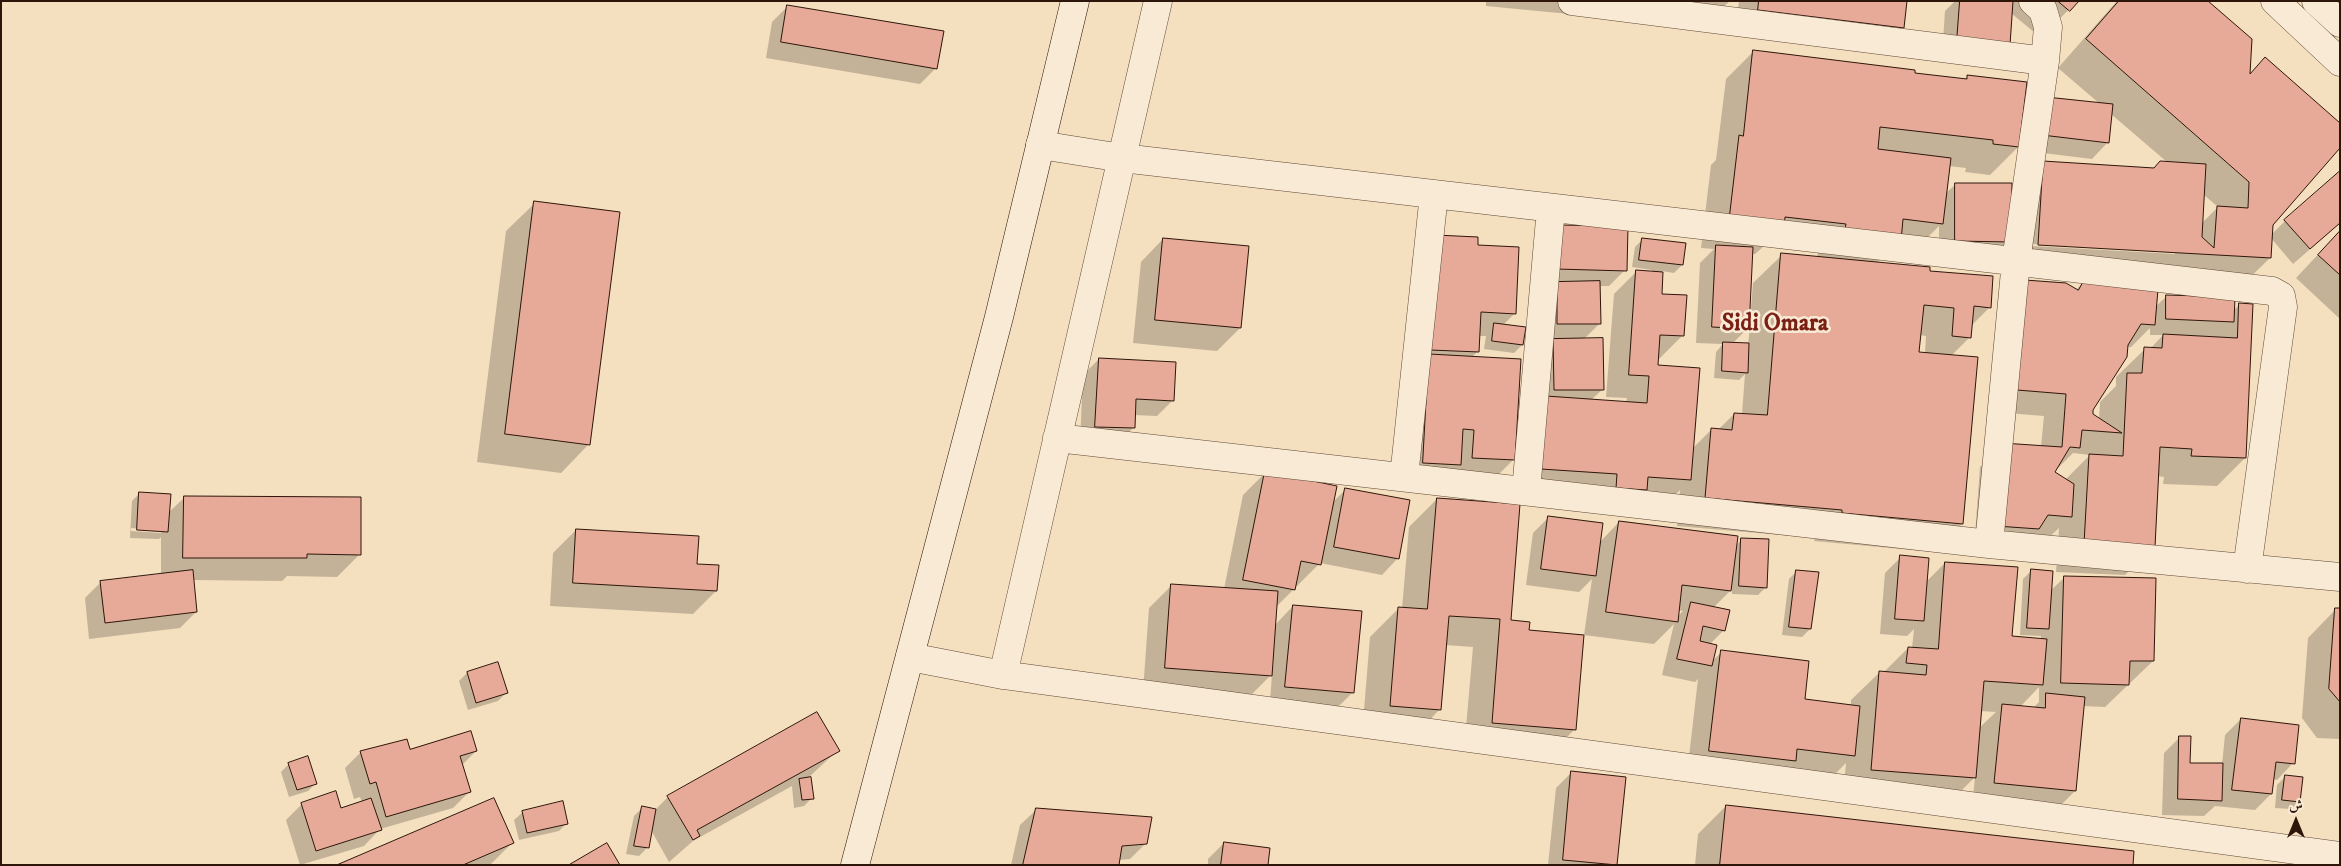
<!DOCTYPE html>
<meta charset="utf-8">
<style>
body{margin:0}
#map{position:relative;width:2341px;height:866px;overflow:hidden;background:#f4dfbe;font-family:"IM FELL DW Pica",Amiri,serif}
canvas{display:block}
.frame{position:absolute;inset:0;border:2px solid #2e150a;pointer-events:none}
.north{position:absolute;left:2271px;top:796px;width:50px;height:50px;-webkit-text-stroke:4px #f8ead5;paint-order:stroke;rotate:0deg;font-size:14px;font-weight:700;line-height:20px;text-align:center;color:#2e150a}
.north::after{content:'';display:block;margin:auto;width:18px;height:22px;background:#2e150a;clip-path:polygon(50% 0,100% 100%,50% 72%,0 100%)}
</style>
<div id="map">
<canvas width="2341" height="866"></canvas>
<div class="frame"></div>
<div class="north">ش</div>
</div>
<script>
const g = document.querySelector('canvas').getContext('2d');
g.lineJoin = 'round';
function paint(path, color) {
  g.fillStyle = color;
  g.fill(path, 'evenodd');
}
function stroke(path, color, width, dash) {
  g.strokeStyle = color;
  g.lineWidth = width;
  g.lineCap = dash ? 'butt' : 'round';
  g.setLineDash(dash || []);
  g.stroke(path);
}
function label(font, color, halo, rows, align = 'center') {
  g.font = font + ' "IM FELL DW Pica",serif';
  g.lineWidth = 5;
  g.setLineDash([]);
  g.textBaseline = 'middle';
  g.strokeStyle = halo;
  g.fillStyle = color;
  for (const [text, x, y, turn = 0] of rows) {
    g.save();
    g.translate(x, y);
    g.rotate((+turn || 0) * Math.PI / 180);
    g.textAlign = isNaN(turn) ? turn : align;
    if (halo) g.strokeText(text, 0, 0);
    g.fillText(text, 0, 0);
    g.restore();
  }
}
const shadow = new Path2D(`
 M 1486,1 L 1730,1 L 1719,11 L 1663,23 L 1486,6 Z
 M 1739,1 L 1906,1 L 1903,28 L 1880,51 L 1735,33 Z
 M 1955,1 L 2077,1 L 2041,38 L 2011,13 L 1942,57 L 1945,11 Z
 M 2117,1 L 2207,1 L 2248,76 L 2265,59 L 2271,235 L 2285,221 L 2340,223 L 2293,264 L 2271,238 L 2270,258 L 2241,286 L 2011,273 L 2044,162 L 2154,169 L 2167,162 L 2111,114 L 2108,142 L 2092,159 L 2027,151 L 2031,115 L 2100,104 L 2058,68 ZM 2203,194 L 2218,207 L 2202,223 ZM 2032,244 L 2175,252 L 2175,254 L 2032,246 Z
 M 788,6 L 936,68 L 920,84 L 766,58 L 772,22 Z
 M 1754,51 L 1964,80 L 1968,76 L 2018,147 L 1990,175 L 1965,172 L 1966,168 L 1949,166 L 1945,194 L 1956,184 L 2010,241 L 1994,258 L 1939,257 L 1939,226 L 1914,251 L 1891,249 L 1877,263 L 1929,272 L 1990,307 L 1971,326 L 1970,337 L 1951,356 L 1962,524 L 1934,552 L 1814,541 L 1815,538 L 1677,526 L 1680,490 L 1667,503 L 1518,492 L 1541,340 L 1541,242 L 1625,270 L 1609,286 L 1599,286 L 1599,324 L 1584,339 L 1603,389 L 1591,400 L 1626,403 L 1627,398 L 1606,397 L 1614,294 L 1637,271 L 1652,272 L 1652,270 L 1632,267 L 1635,247 L 1643,239 L 1682,265 L 1674,273 L 1662,271 L 1660,295 L 1682,336 L 1659,359 L 1657,359 L 1656,366 L 1692,449 L 1711,430 L 1718,430 L 1734,414 L 1742,414 L 1745,374 L 1739,380 L 1714,378 L 1716,352 L 1723,344 L 1696,343 L 1700,263 L 1714,249 L 1701,248 L 1711,165 L 1716,160 L 1726,79 ZM 1764,246 L 1818,252 L 1817,258 L 1782,255 L 1753,283 L 1750,320 L 1748,320 L 1751,254 L 1755,254 ZM 1750,326 L 1748,345 L 1732,344 ZM 1920,335 L 1926,336 L 1925,353 L 1918,353 Z
 M 535,203 L 589,444 L 561,473 L 477,462 L 506,231 Z
 M 2340,231 L 2340,319 L 2296,278 Z
 M 1435,236 L 1476,246 L 1515,313 L 1503,325 L 1522,345 L 1514,353 L 1484,349 L 1486,336 L 1479,336 L 1478,351 L 1472,357 L 1514,459 L 1491,482 L 1401,485 L 1412,259 Z
 M 1163,239 L 1240,328 L 1217,351 L 1133,343 L 1141,262 Z
 M 2085,281 L 2155,307 L 2167,296 L 2233,311 L 2239,305 L 2245,458 L 2217,486 L 2163,484 L 2164,477 L 2157,476 L 2154,546 L 2125,575 L 2056,572 L 2059,528 L 2047,539 L 1974,549 L 1980,467 L 2003,444 L 2041,447 L 2044,416 L 1994,412 L 2076,290 ZM 2150,328 L 2150,335 L 2163,335 L 2150,349 L 2145,349 L 2116,377 L 2116,386 L 2100,402 L 2099,420 L 2092,415 L 2092,410 L 2127,347 L 2131,347 ZM 2073,453 L 2090,455 L 2065,480 L 2050,470 L 2056,470 Z
 M 1099,359 L 1173,400 L 1157,416 L 1134,415 L 1133,428 L 1117,444 L 1080,442 L 1083,375 Z
 M 1266,472 L 1332,503 L 1346,489 L 1398,558 L 1382,575 L 1320,563 L 1276,607 L 1275,625 L 1293,606 L 1353,692 L 1337,708 L 1270,702 L 1272,674 L 1248,698 L 1143,691 L 1149,608 L 1172,585 L 1224,589 L 1243,495 Z
 M 140,493 L 168,513 L 185,497 L 360,554 L 337,577 L 287,576 L 282,581 L 193,580 L 196,612 L 180,628 L 89,639 L 85,598 L 101,582 L 161,575 L 161,537 L 159,539 L 130,538 L 132,501 ZM 131,528 L 161,530 L 161,533 L 131,531 Z
 M 1437,499 L 1509,621 L 1528,631 L 1575,729 L 1547,757 L 1464,751 L 1473,647 L 1445,645 L 1440,709 L 1412,738 L 1362,734 L 1370,637 L 1398,609 L 1402,609 L 1409,527 Z
 M 1549,517 L 1599,543 L 1619,522 L 1736,546 L 1742,539 L 1766,587 L 1758,595 L 1732,594 L 1732,589 L 1713,608 L 1724,630 L 1710,644 L 1712,661 L 1722,652 L 1803,700 L 1851,706 L 1851,700 L 1880,672 L 1884,672 L 1908,648 L 1912,648 L 1914,629 L 1907,636 L 1880,634 L 1885,573 L 1901,557 L 1926,582 L 1945,563 L 2011,637 L 2041,640 L 2041,636 L 2020,635 L 2023,579 L 2031,571 L 2050,591 L 2065,577 L 2153,661 L 2105,707 L 2083,706 L 2075,791 L 2052,814 L 1972,806 L 1975,777 L 1946,806 L 1843,798 L 1846,763 L 1831,778 L 1687,774 L 1698,679 L 1695,682 L 1662,675 L 1674,624 L 1654,644 L 1584,635 L 1592,579 L 1579,592 L 1526,585 L 1533,533 ZM 1678,610 L 1683,611 L 1677,617 ZM 2039,687 L 2039,702 L 2033,708 L 2020,707 ZM 1980,711 L 1996,712 L 1978,729 Z
 M 576,530 L 696,565 L 716,591 L 693,614 L 550,606 L 553,553 Z
 M 1797,571 L 1810,629 L 1802,637 L 1782,635 L 1789,579 Z
 M 2336,609 L 2340,610 L 2340,739 L 2317,738 L 2302,718 L 2308,638 Z
 M 497,663 L 506,693 L 498,701 L 468,710 L 459,681 L 467,673 Z
 M 2241,719 L 2293,763 L 2277,780 L 2273,779 L 2271,794 L 2255,810 L 2215,806 L 2204,816 L 2162,815 L 2164,753 L 2180,737 L 2188,764 L 2222,765 L 2225,735 Z
 M 409,750 L 476,751 L 462,765 L 469,792 L 453,808 L 380,829 L 364,846 L 300,865 L 286,820 L 302,804 L 340,809 L 362,802 L 360,797 L 354,799 L 345,768 L 361,752 Z
 M 838,750 L 809,777 L 812,798 L 804,806 L 794,808 L 792,786 L 693,841 L 669,862 L 651,830 L 647,848 L 639,856 L 626,854 L 634,816 L 642,808 L 655,810 L 668,797 Z
 M 289,764 L 316,783 L 308,791 L 289,797 L 281,772 Z
 M 1572,772 L 1616,865 L 1548,865 L 1556,788 Z
 M 2285,777 L 2299,801 L 2291,809 L 2275,808 L 2277,785 Z
 M 1726,806 L 2131,865 L 1695,865 L 1698,834 Z
 M 1037,809 L 1146,843 L 1130,859 L 1118,860 L 1118,865 L 1011,865 L 1020,825 Z
 M 523,812 L 567,823 L 559,831 L 519,840 L 514,820 Z
 M 512,843 L 490,865 L 340,865 Z
 M 1224,843 L 1267,865 L 1208,865 L 1208,859 Z`);
const building = new Path2D(`
 M 1759,1 L 1907,1 L 1904,28 L 1758,10 Z
 M 1960,1 L 2013,1 L 2010,45 L 1957,41 Z
 M 2058,1 L 2079,1 L 2070,11 Z
 M 2119,1 L 2208,1 L 2252,39 L 2250,74 L 2265,57 L 2340,123 L 2340,148 L 2273,225 L 2271,258 L 2038,245 L 2043,161 L 2154,168 L 2160,161 L 2206,164 L 2202,237 L 2214,248 L 2217,206 L 2248,208 L 2249,182 L 2086,39 Z
 M 787,5 L 944,31 L 937,69 L 781,42 Z
 M 1753,50 L 1915,70 L 1915,73 L 1967,79 L 1967,75 L 2027,82 L 2019,147 L 1993,144 L 1993,140 L 1880,127 L 1878,149 L 1951,158 L 1943,224 L 1903,219 L 1901,241 L 1844,234 L 1846,224 L 1785,217 L 1784,227 L 1729,220 L 1739,135 L 1743,136 Z
 M 2046,97 L 2113,104 L 2109,143 L 2042,135 Z
 M 2340,171 L 2340,223 L 2310,249 L 2284,220 Z
 M 1955,183 L 2012,183 L 2011,242 L 1955,241 Z
 M 534,201 L 620,212 L 590,445 L 505,434 Z
 M 1557,225 L 1628,226 L 1627,271 L 1556,269 Z
 M 2340,231 L 2340,275 L 2318,255 Z
 M 1435,235 L 1478,237 L 1478,245 L 1519,247 L 1516,314 L 1481,312 L 1479,352 L 1430,350 Z
 M 1163,238 L 1249,246 L 1241,328 L 1155,320 Z
 M 1642,238 L 1686,243 L 1683,265 L 1639,260 Z
 M 1716,245 L 1753,247 L 1749,329 L 1712,327 Z
 M 1781,253 L 1930,267 L 1930,271 L 1993,276 L 1991,308 L 1974,306 L 1971,338 L 1952,336 L 1954,308 L 1924,305 L 1919,352 L 1978,357 L 1963,524 L 1842,513 L 1842,510 L 1705,498 L 1711,428 L 1732,430 L 1734,413 L 1767,415 Z
 M 1636,270 L 1663,272 L 1662,294 L 1687,295 L 1684,336 L 1660,335 L 1658,365 L 1700,368 L 1691,480 L 1648,477 L 1647,490 L 1616,488 L 1617,474 L 1541,469 L 1546,396 L 1647,403 L 1649,376 L 1629,375 Z
 M 2085,279 L 2158,289 L 2155,325 L 2141,324 L 2128,345 L 2127,357 L 2093,410 L 2093,414 L 2122,433 L 2082,430 L 2080,448 L 2070,447 L 2055,472 L 2074,484 L 2072,517 L 2048,515 L 2039,529 L 1996,526 L 2002,443 L 2062,447 L 2066,394 L 2017,390 L 2025,280 L 2066,283 L 2078,290 Z
 M 1600,281 L 1601,324 L 1557,324 L 1557,282 Z
 M 2166,295 L 2235,297 L 2234,322 L 2166,319 Z
 M 2239,303 L 2253,304 L 2246,458 L 2191,456 L 2192,449 L 2160,447 L 2155,547 L 2084,544 L 2089,454 L 2123,456 L 2127,373 L 2142,373 L 2144,347 L 2162,348 L 2163,334 L 2237,338 Z
 M 1494,323 L 1526,327 L 1523,345 L 1492,341 Z
 M 1603,338 L 1604,390 L 1554,390 L 1553,339 Z
 M 1723,342 L 1749,343 L 1748,373 L 1722,371 Z
 M 1429,354 L 1521,359 L 1515,460 L 1472,458 L 1474,430 L 1463,429 L 1461,465 L 1423,463 Z
 M 1099,358 L 1176,362 L 1174,401 L 1136,399 L 1135,428 L 1095,427 Z
 M 1265,471 L 1337,486 L 1321,565 L 1301,561 L 1295,590 L 1243,580 Z
 M 1345,488 L 1410,500 L 1399,559 L 1334,547 Z
 M 139,492 L 171,494 L 168,532 L 137,530 Z
 M 184,496 L 361,497 L 361,555 L 307,554 L 307,558 L 183,558 Z
 M 1437,498 L 1520,504 L 1511,620 L 1530,622 L 1529,630 L 1584,635 L 1576,730 L 1492,723 L 1500,619 L 1449,616 L 1441,710 L 1390,706 L 1398,607 L 1427,609 Z
 M 1548,516 L 1603,523 L 1596,576 L 1541,569 Z
 M 1619,521 L 1738,536 L 1731,591 L 1682,585 L 1678,622 L 1606,612 Z
 M 576,529 L 699,536 L 697,564 L 719,565 L 717,591 L 573,583 Z
 M 1741,538 L 1769,539 L 1767,588 L 1739,586 Z
 M 1900,555 L 1929,558 L 1924,621 L 1895,619 Z
 M 1945,562 L 2018,567 L 2012,636 L 2047,639 L 2043,685 L 1984,681 L 1976,778 L 1871,770 L 1879,671 L 1926,675 L 1927,665 L 1906,663 L 1908,647 L 1938,649 Z
 M 2031,569 L 2053,571 L 2049,629 L 2027,628 Z
 M 193,570 L 197,612 L 105,623 L 100,581 Z
 M 1796,570 L 1819,572 L 1811,629 L 1789,627 Z
 M 2064,576 L 2156,578 L 2154,661 L 2130,661 L 2129,685 L 2061,683 Z
 M 1171,584 L 1278,591 L 1272,676 L 1165,668 Z
 M 1691,602 L 1730,610 L 1725,631 L 1703,626 L 1700,641 L 1717,645 L 1712,666 L 1677,659 Z
 M 1293,605 L 1362,611 L 1354,693 L 1285,687 Z
 M 2335,608 L 2340,608 L 2340,702 L 2329,689 Z
 M 1721,650 L 1809,661 L 1805,699 L 1860,706 L 1855,756 L 1797,749 L 1796,761 L 1709,751 Z
 M 498,662 L 508,693 L 476,703 L 467,672 Z
 M 2046,693 L 2085,697 L 2076,791 L 1994,783 L 2002,704 L 2045,708 Z
 M 817,712 L 840,751 L 697,830 L 700,836 L 693,840 L 667,796 Z
 M 2241,718 L 2299,725 L 2295,764 L 2276,762 L 2272,794 L 2232,790 Z
 M 471,731 L 477,751 L 460,756 L 471,792 L 386,817 L 376,782 L 370,784 L 360,751 L 407,739 L 410,749 Z
 M 2179,736 L 2191,736 L 2190,763 L 2223,763 L 2222,801 L 2178,799 Z
 M 308,756 L 317,784 L 297,790 L 288,763 Z
 M 1571,771 L 1626,777 L 1617,865 L 1563,860 Z
 M 2285,775 L 2303,777 L 2300,802 L 2282,800 Z
 M 811,777 L 814,799 L 802,800 L 799,779 Z
 M 336,791 L 341,808 L 371,798 L 382,830 L 316,851 L 301,803 Z
 M 494,798 L 514,843 L 463,865 L 337,865 Z
 M 563,801 L 568,824 L 527,833 L 522,811 Z
 M 1726,805 L 2134,851 L 2133,865 L 1720,865 Z
 M 642,806 L 656,809 L 649,848 L 634,846 Z
 M 1036,808 L 1152,817 L 1147,844 L 1122,846 L 1119,865 L 1023,865 Z
 M 1224,842 L 1270,848 L 1268,865 L 1221,865 Z
 M 607,843 L 620,865 L 569,865 Z`);
const street = new Path2D(`
 M 1572,1 L 2045,61
 M 2275,1 L 2340,62
 M 2316,1 L 2340,23
 M 1040,145 L 1122,158 L 2272,291 L 2281,296 L 2283,307 L 2247,569
 M 1057,438 L 1989,544 L 2340,577
 M 1404,477 L 1434,194
 M 1526,491 L 1551,208
 M 1989,544 L 2016,261 L 2045,61 L 2048,27 L 2043,10 L 2033,1
 M 910,657 L 1003,675 L 2340,856
 M 1003,675 L 1158,1`);
const secondary = new Path2D(`
 M 855,865 L 999,317 L 1075,1`);
const districtNames = [
 ["Sidi Omara",1775,325]
];
paint(shadow, '#0003');
paint(building, '#e7aa98');
stroke(building, '#2e150a', 1);
stroke(street, '#604837', 29);
stroke(secondary, '#2e150a', 29);
stroke(street, '#f8ead5', 28);
stroke(secondary, '#f8ead5', 28);
label('bold 24px', '#7a1f14', '#f8ead5', districtNames);
</script>
